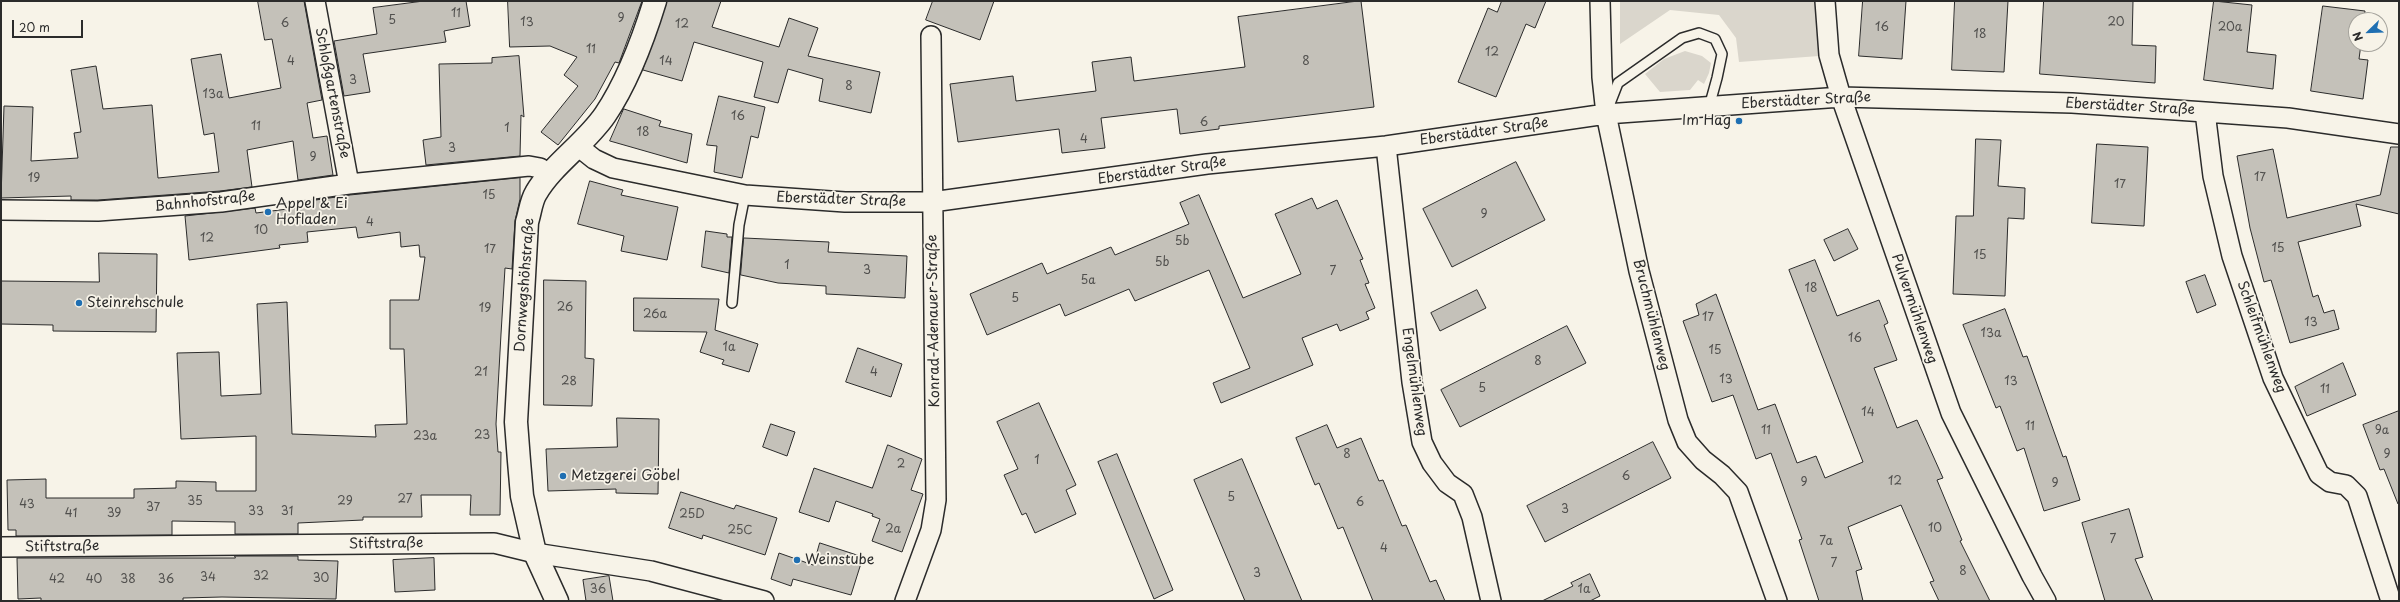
<!DOCTYPE html>
<meta charset="utf-8">
<style>
body{margin:0}
#map{position:relative;width:2400px;height:602px;overflow:hidden;background:#f7f3e8;font-family:"Playpen Sans",sans-serif}
canvas{display:block}
.frame{position:absolute;inset:0;border:2px solid #2b2b2b;pointer-events:none}
.north{position:absolute;left:2348px;top:12px;width:40px;height:40px;box-sizing:border-box;background:#f7f3e8;border:1px solid #a5a39c;border-radius:50%;rotate:247deg;font-size:11px;font-weight:700;line-height:16px;text-align:center;color:#2b2b2b}
.north::after{content:'';display:block;margin:auto;width:14px;height:18px;background:#1f6fb2;clip-path:polygon(50% 0,100% 100%,50% 72%,0 100%)}
.scale{position:absolute;left:12px;top:20px;width:71px;height:18px;box-sizing:border-box;border:2px solid #2b2b2b;border-top:0;padding-left:5px;font-size:12px;line-height:14px;white-space:nowrap;color:#2b2b2b;-webkit-text-stroke:3px #f7f3e8;paint-order:stroke}
</style>
<div id="map">
<canvas width="2400" height="602"></canvas>
<div class="frame"></div>
<div class="north">N</div>
<div class="scale">20 m</div>
</div>
<script>
const g = document.querySelector('canvas').getContext('2d');
g.lineJoin = 'round';
function paint(path, color) {
  g.fillStyle = color;
  g.fill(path, 'evenodd');
}
function stroke(path, color, width, dash) {
  g.strokeStyle = color;
  g.lineWidth = width;
  g.lineCap = dash ? 'butt' : 'round';
  g.setLineDash(dash || []);
  g.stroke(path);
}
function label(font, color, halo, rows, align = 'center') {
  g.font = font + ' "Playpen Sans",sans-serif';
  g.lineWidth = 3.5;
  g.setLineDash([]);
  g.textBaseline = 'middle';
  g.strokeStyle = halo;
  g.fillStyle = color;
  for (const [text, x, y, turn = 0] of rows) {
    g.save();
    g.translate(x, y);
    g.rotate((+turn || 0) * Math.PI / 180);
    g.textAlign = isNaN(turn) ? turn : align;
    if (halo) g.strokeText(text, 0, 0);
    g.fillText(text, 0, 0);
    g.restore();
  }
}
const green = new Path2D(`
 M 1620,1 L 1817,1 L 1819,56 L 1739,62 L 1736,38 L 1719,15 L 1670,10 L 1620,44 Z
 M 1685,51 L 1702,56 L 1711,63 L 1709,73 L 1704,84 L 1698,80 L 1690,90 L 1660,92 L 1645,74 L 1664,59 Z`);
const building = new Path2D(`
 M 258,1 L 304,1 L 322,100 L 307,103 L 313,138 L 327,136 L 333,175 L 298,180 L 293,141 L 247,150 L 252,187 L 220,191 L 98,200 L 71,200 L 71,196 L 1,198 L 4,106 L 33,107 L 31,161 L 78,158 L 74,133 L 81,132 L 71,70 L 96,66 L 103,109 L 152,105 L 158,178 L 219,172 L 214,133 L 204,135 L 191,59 L 221,54 L 229,98 L 281,88 L 272,39 L 265,40 Z
 M 424,1 L 466,1 L 470,26 L 444,31 L 446,42 L 363,54 L 370,92 L 344,96 L 334,41 L 377,34 L 373,8 Z
 M 508,1 L 642,1 L 619,63 L 615,62 L 595,99 L 558,145 L 541,132 L 578,86 L 564,75 L 577,57 L 550,46 L 510,47 Z
 M 667,1 L 721,1 L 712,27 L 779,47 L 789,18 L 818,28 L 808,56 L 880,72 L 871,113 L 819,101 L 823,79 L 788,69 L 778,103 L 754,97 L 763,62 L 694,42 L 682,81 L 643,70 Z
 M 933,1 L 994,1 L 980,40 L 926,20 Z
 M 1361,1 L 1374,107 L 1219,126 L 1219,129 L 1180,134 L 1177,109 L 1101,118 L 1105,148 L 1062,153 L 1059,129 L 958,142 L 950,84 L 1013,76 L 1016,101 L 1096,91 L 1092,62 L 1131,57 L 1134,81 L 1245,67 L 1238,17 Z
 M 1502,1 L 1546,1 L 1535,28 L 1526,24 L 1496,97 L 1458,82 L 1488,8 L 1497,12 Z
 M 1863,1 L 1906,1 L 1902,59 L 1859,56 Z
 M 1955,1 L 2008,1 L 2004,72 L 1952,70 Z
 M 2044,1 L 2133,1 L 2132,45 L 2156,46 L 2155,83 L 2040,74 Z
 M 2214,1 L 2252,5 L 2247,52 L 2276,55 L 2273,89 L 2204,80 Z
 M 2323,6 L 2365,11 L 2364,20 L 2356,20 L 2356,44 L 2361,44 L 2359,59 L 2368,60 L 2363,99 L 2311,91 Z
 M 519,56 L 524,117 L 521,115 L 520,156 L 426,165 L 423,140 L 441,137 L 439,64 L 492,63 L 492,58 Z
 M 719,96 L 765,107 L 758,138 L 751,136 L 742,178 L 714,172 L 717,146 L 707,145 Z
 M 624,109 L 661,121 L 659,126 L 692,134 L 687,163 L 610,141 Z
 M 1976,139 L 2001,140 L 1998,186 L 2025,188 L 2024,219 L 2008,218 L 2005,296 L 1953,294 L 1956,216 L 1973,216 Z
 M 2097,144 L 2148,147 L 2144,226 L 2092,223 Z
 M 2391,147 L 2399,147 L 2399,214 L 2356,204 L 2361,226 L 2298,242 L 2313,297 L 2318,295 L 2324,313 L 2334,310 L 2339,329 L 2290,343 L 2271,280 L 2264,282 L 2250,228 L 2237,156 L 2273,149 L 2287,218 L 2380,195 Z
 M 1516,162 L 1545,220 L 1452,267 L 1423,209 Z
 M 520,178 L 520,199 L 515,221 L 512,269 L 505,268 L 501,334 L 496,424 L 498,452 L 501,452 L 500,515 L 470,515 L 471,495 L 421,495 L 422,517 L 363,517 L 363,520 L 298,523 L 298,534 L 235,534 L 235,522 L 172,521 L 172,535 L 16,536 L 16,530 L 8,530 L 7,480 L 46,479 L 46,498 L 134,498 L 134,489 L 176,488 L 176,481 L 216,482 L 216,491 L 256,491 L 256,436 L 181,439 L 177,353 L 219,352 L 221,396 L 261,394 L 257,304 L 287,302 L 292,434 L 376,437 L 375,425 L 407,424 L 404,349 L 390,349 L 390,300 L 419,300 L 425,257 L 420,257 L 419,245 L 401,247 L 400,232 L 358,238 L 356,227 L 307,232 L 308,242 L 279,245 L 280,248 L 189,260 L 185,216 L 255,208 L 256,213 L 303,207 L 302,202 L 350,195 Z
 M 590,181 L 623,190 L 621,195 L 678,207 L 667,260 L 621,251 L 624,236 L 578,224 Z
 M 1199,195 L 1243,298 L 1301,274 L 1275,214 L 1312,198 L 1317,209 L 1337,200 L 1363,259 L 1360,260 L 1369,283 L 1365,284 L 1375,308 L 1366,312 L 1369,319 L 1340,331 L 1337,324 L 1302,338 L 1313,365 L 1221,403 L 1213,383 L 1250,368 L 1209,270 L 1135,301 L 1129,289 L 1065,316 L 1060,304 L 987,335 L 970,294 L 1042,263 L 1047,274 L 1111,247 L 1115,255 L 1189,224 L 1180,203 Z
 M 1848,229 L 1858,249 L 1834,261 L 1824,240 Z
 M 706,231 L 727,234 L 727,237 L 732,237 L 729,273 L 702,267 Z
 M 744,238 L 829,242 L 828,252 L 907,256 L 905,298 L 826,294 L 826,286 L 778,283 L 741,275 Z
 M 99,253 L 157,254 L 156,332 L 53,331 L 53,325 L 1,324 L 1,281 L 99,282 Z
 M 1815,260 L 1837,316 L 1879,300 L 1888,323 L 1884,325 L 1897,360 L 1874,368 L 1897,428 L 1917,420 L 1943,478 L 1937,480 L 1962,540 L 1960,541 L 1990,601 L 1939,601 L 1930,582 L 1934,581 L 1901,505 L 1848,527 L 1862,569 L 1856,571 L 1863,601 L 1819,601 L 1799,540 L 1802,539 L 1771,453 L 1756,459 L 1733,395 L 1712,402 L 1683,321 L 1699,315 L 1696,304 L 1716,294 L 1758,410 L 1775,404 L 1797,463 L 1816,456 L 1825,478 L 1863,462 L 1789,270 Z
 M 2205,275 L 2216,305 L 2197,313 L 2186,282 Z
 M 544,280 L 586,281 L 585,358 L 594,359 L 592,406 L 544,405 Z
 M 1477,290 L 1486,308 L 1440,331 L 1431,313 Z
 M 634,298 L 719,299 L 715,330 L 758,344 L 749,372 L 722,364 L 724,360 L 700,352 L 707,332 L 634,331 Z
 M 2005,309 L 2023,357 L 2027,356 L 2063,457 L 2066,456 L 2080,500 L 2044,511 L 2024,448 L 2017,451 L 2000,406 L 1996,408 L 1963,325 Z
 M 1567,326 L 1586,363 L 1460,427 L 1441,390 Z
 M 858,348 L 902,364 L 891,397 L 846,382 Z
 M 2343,363 L 2356,395 L 2307,416 L 2295,387 Z
 M 1039,403 L 1076,485 L 1066,490 L 1076,514 L 1035,533 L 1026,513 L 1022,515 L 1004,475 L 1018,469 L 997,422 Z
 M 2399,411 L 2399,504 L 2398,504 L 2384,469 L 2380,470 L 2363,425 Z
 M 617,418 L 659,419 L 658,494 L 616,493 L 616,489 L 548,491 L 546,449 L 617,447 Z
 M 771,424 L 795,432 L 787,456 L 763,447 Z
 M 1327,425 L 1337,448 L 1361,438 L 1379,481 L 1383,480 L 1402,526 L 1406,525 L 1430,582 L 1436,580 L 1445,601 L 1373,601 L 1343,527 L 1338,529 L 1319,483 L 1315,485 L 1296,438 Z
 M 1653,442 L 1671,478 L 1545,542 L 1527,506 Z
 M 888,445 L 922,459 L 911,490 L 923,494 L 902,552 L 872,541 L 880,519 L 872,516 L 873,514 L 836,501 L 829,522 L 799,512 L 814,468 L 872,488 Z
 M 1117,454 L 1173,590 L 1154,599 L 1098,462 Z
 M 1242,459 L 1302,601 L 1245,601 L 1194,480 Z
 M 681,492 L 734,509 L 736,505 L 777,518 L 765,555 L 703,535 L 702,539 L 669,528 Z
 M 2129,509 L 2143,557 L 2135,559 L 2153,601 L 2105,601 L 2082,523 Z
 M 820,543 L 863,557 L 851,595 L 793,579 L 791,586 L 771,579 L 779,553 L 813,565 Z
 M 235,556 L 298,556 L 298,560 L 338,561 L 336,599 L 222,597 L 183,598 L 183,601 L 41,601 L 41,598 L 18,599 L 17,558 L 235,558 Z
 M 434,558 L 435,590 L 395,592 L 393,560 Z
 M 1590,574 L 1600,596 L 1590,601 L 1542,601 L 1573,586 L 1571,583 Z
 M 609,576 L 613,601 L 586,601 L 583,580 Z`);
const lane = new Path2D(`
 M 1609,106 L 1618,83 L 1682,38 L 1699,33 L 1715,39 L 1722,54 L 1717,78 L 1709,107
 M 732,303 L 739,225 L 745,195`);
const street = new Path2D(`
 M 315,1 L 349,184
 M 1600,1 L 1602,77 L 1606,114 L 1639,271 L 1678,420 L 1687,442 L 1703,460 L 1722,475 L 1738,492 L 1777,601
 M 1825,1 L 1829,55 L 1841,97 L 1951,413 L 2032,576 L 2046,601
 M 2205,112 L 2213,176 L 2232,256 L 2273,378 L 2319,474 L 2330,482 L 2346,485 L 2357,496 L 2391,601
 M 1386,146 L 1412,382 L 1422,442 L 1432,463 L 1447,483 L 1463,494 L 1472,517 L 1491,601
 M 579,147 L 594,159 L 613,168 L 745,195 L 845,202 L 932,202 L 1207,164 L 1386,146 L 1606,114 L 1841,97 L 2072,103 L 2205,112 L 2288,118 L 2399,134
 M 1,210 L 98,211 L 221,202 L 349,184 L 529,166 L 540,168 L 549,175
 M 1,547 L 494,543 L 535,553 L 651,571 L 764,601
 M 905,601 L 931,530 L 936,500 L 931,36`);
const secondary = new Path2D(`
 M 557,601 L 535,553 L 522,496 L 519,461 L 516,422 L 527,222 C 530,213 531,201 536,193 C 552,165 585,144 605,115 C 628,81 643,40 655,1`);
const markers = [
 [1739,121,4,"#1f6fb2"],
 [268,212,4,"#1f6fb2"],
 [79,303,4,"#1f6fb2"],
 [563,476,4,"#1f6fb2"],
 [797,560,4,"#1f6fb2"]
];
const numberNames = [
 ["11",456,14],
 ["9",621,19],
 ["5",392,21],
 ["13",527,23],
 ["20",2116,23],
 ["6",285,24],
 ["12",682,25],
 ["16",1882,28],
 ["20a",2230,28],
 ["18",1980,35],
 ["11",591,50],
 ["12",1492,53],
 ["4",291,62],
 ["14",666,62],
 ["8",1306,62],
 ["3",353,81],
 ["8",849,87],
 ["13a",213,95],
 ["16",738,117],
 ["6",1204,123],
 ["11",256,127],
 ["1",507,129],
 ["18",643,133],
 ["4",1084,140],
 ["3",452,149],
 ["9",313,158],
 ["17",2260,178],
 ["19",34,179],
 ["17",2120,185],
 ["15",489,196],
 ["9",1484,215],
 ["4",370,223],
 ["10",261,231],
 ["12",207,239],
 ["5b",1182,242],
 ["15",2278,249],
 ["17",490,250],
 ["15",1980,256],
 ["5b",1162,263],
 ["1",787,266],
 ["3",867,271],
 ["7",1333,272],
 ["5a",1088,281],
 ["18",1811,289],
 ["5",1015,299],
 ["26",565,308],
 ["19",485,309],
 ["26a",655,315],
 ["17",1708,318],
 ["13",2311,323],
 ["13a",1991,334],
 ["16",1855,339],
 ["1a",729,348],
 ["15",1715,351],
 ["8",1538,362],
 ["21",481,373],
 ["4",874,373],
 ["13",1726,380],
 ["28",569,382],
 ["13",2011,382],
 ["5",1482,389],
 ["11",2325,390],
 ["14",1868,413],
 ["11",2030,427],
 ["11",1766,431],
 ["9a",2382,431],
 ["23",482,436],
 ["23a",425,437],
 ["8",1347,455],
 ["9",2387,455],
 ["1",1037,461],
 ["2",901,465],
 ["6",1626,477],
 ["12",1895,482],
 ["9",1804,483],
 ["9",2055,484],
 ["5",1231,498],
 ["27",405,500],
 ["35",195,502],
 ["29",345,502],
 ["6",1360,503],
 ["43",27,505],
 ["37",153,508],
 ["3",1565,510],
 ["33",256,512],
 ["31",287,512],
 ["41",71,514],
 ["39",114,514],
 ["25D",692,515],
 ["10",1935,529],
 ["2a",893,530],
 ["25C",740,531],
 ["7",2113,540],
 ["7a",1826,542],
 ["4",1384,549],
 ["7",1834,564],
 ["8",1963,572],
 ["3",1257,574],
 ["32",261,577],
 ["34",208,578],
 ["30",321,579],
 ["42",57,580],
 ["40",94,580],
 ["38",128,580],
 ["36",166,580],
 ["36",598,590],
 ["1a",1584,590]
];
const streetNames = [
 ["Schloßgartenstraße",332,93,79],
 ["Eberstädter Straße",1806,101,-3],
 ["Eberstädter Straße",2130,107,3],
 ["Eberstädter Straße",1484,132,-8],
 ["Eberstädter Straße",1162,171,-8],
 ["Eberstädter Straße",841,200,2],
 ["Bahnhofstraße",205,202,-6],
 ["Dornwegshöhstraße",525,285,-86],
 ["Pulvermühlenweg",1914,309,71],
 ["Bruchmühlenweg",1651,315,76],
 ["Konrad-Adenauer-Straße",934,321,-91],
 ["Schleifmühlenweg",2261,337,70],
 ["Engelmühlenweg",1414,382,82],
 ["Stiftstraße",386,544,-1],
 ["Stiftstraße",62,547,-1]
];
const poiNames = [
 ["Im Hag",1731,121,"right"],
 ["Appel & Ei",276,204],
 ["Hofladen",276,220],
 ["Steinrehschule",87,303],
 ["Metzgerei Göbel",571,476],
 ["Weinstube",805,560]
];
paint(green, '#dad6cc');
paint(building, '#c4c1b9');
stroke(building, '#2b2b2b', 1);
stroke(lane, '#2b2b2b', 12);
stroke(street, '#2b2b2b', 22);
stroke(secondary, '#2b2b2b', 25);
stroke(lane, '#f7f3e8', 9);
stroke(street, '#f7f3e8', 19);
stroke(secondary, '#f7f3e8', 22);
for (const [x, y, r, color] of markers) {
  const dot = new Path2D();
  dot.arc(x, y, r, 0, 2 * Math.PI);
  g.fillStyle = color;
  g.fill(dot);
  stroke(dot, '#f7f3e8', 1.5);
}
label('12px', '#51504e', null, numberNames);
label('14px', '#2b2b2b', '#f7f3e8', streetNames);
label('14px', '#2b2b2b', '#f7f3e8', poiNames, 'left');
</script>
